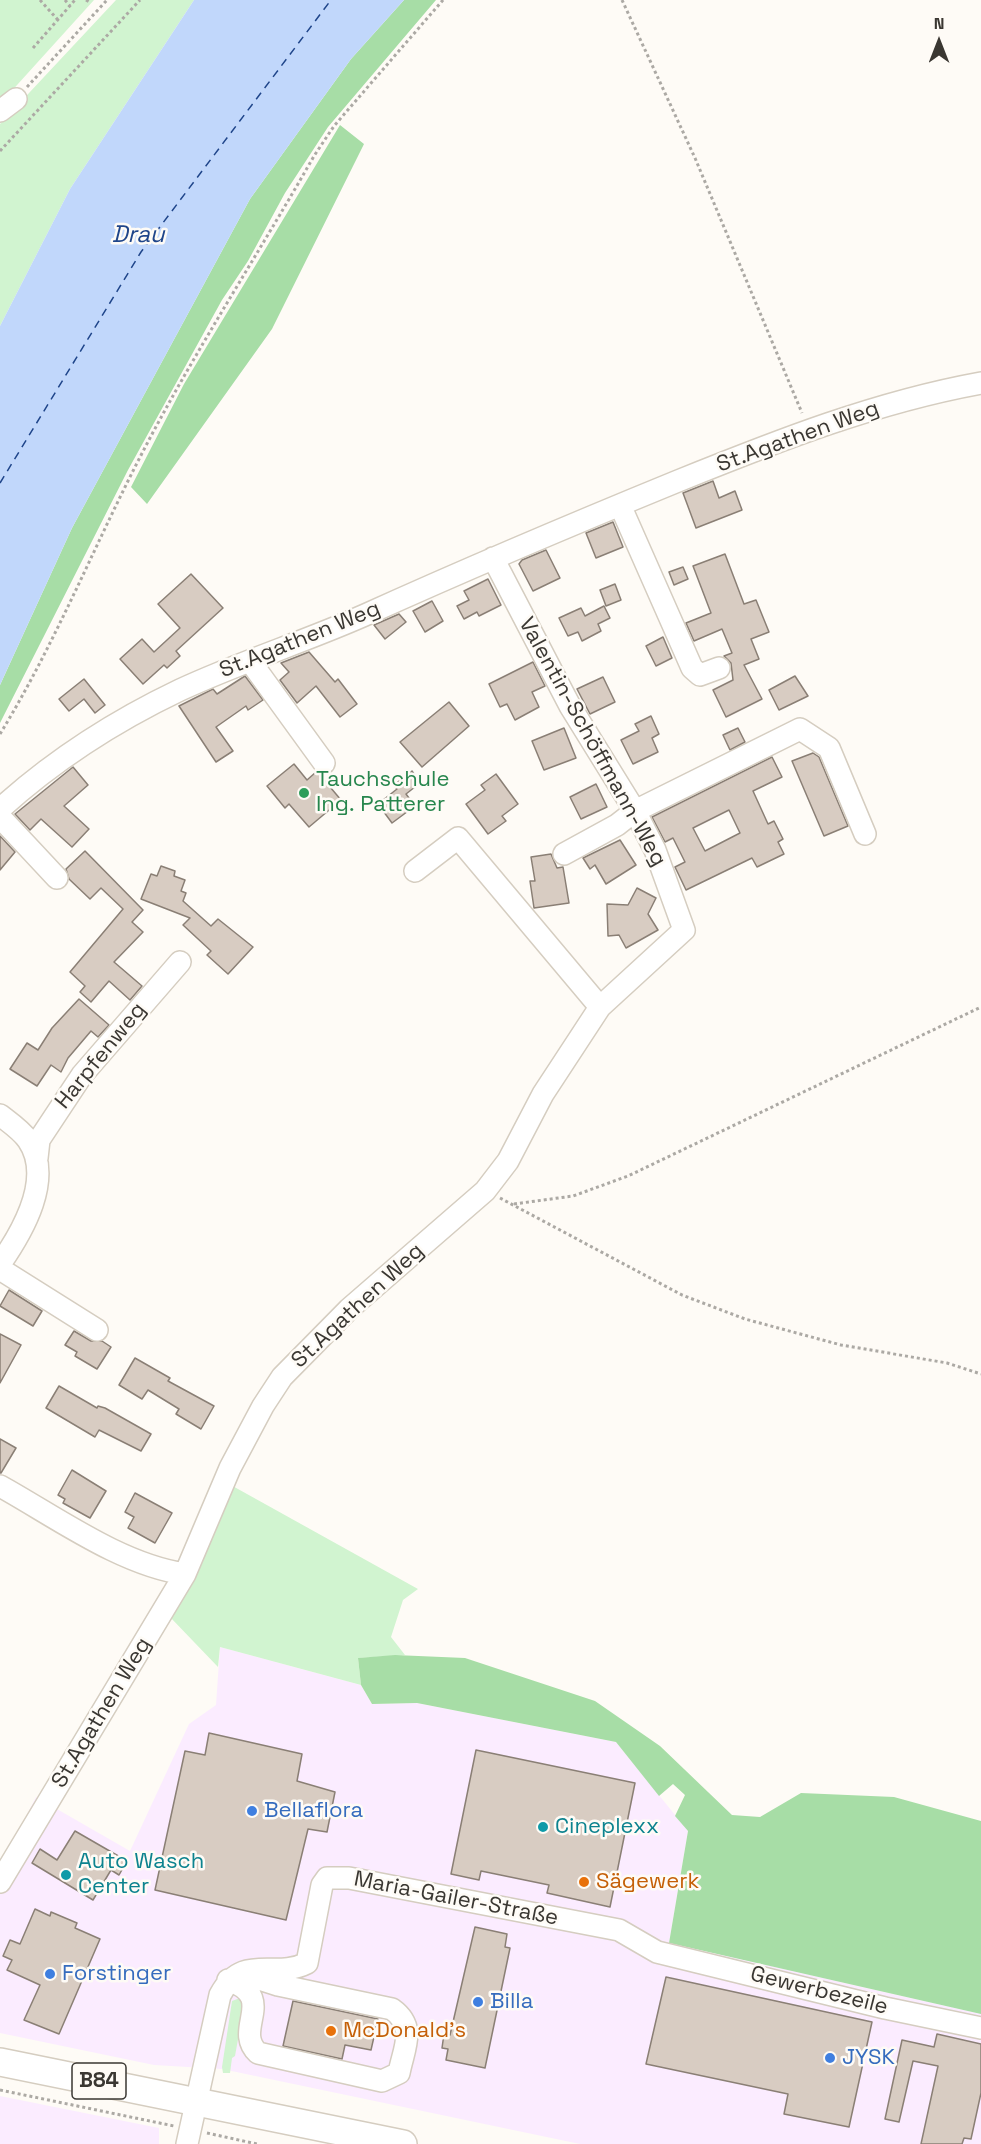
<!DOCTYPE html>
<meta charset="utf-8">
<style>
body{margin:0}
#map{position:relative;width:981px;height:2144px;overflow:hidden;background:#fefbf6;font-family:"Space Grotesk",sans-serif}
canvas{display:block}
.north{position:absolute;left:909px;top:12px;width:60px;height:60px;-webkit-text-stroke:4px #fefbf6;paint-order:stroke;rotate:0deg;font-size:16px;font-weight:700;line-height:24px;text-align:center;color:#3a3732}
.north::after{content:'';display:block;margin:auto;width:21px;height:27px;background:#3a3732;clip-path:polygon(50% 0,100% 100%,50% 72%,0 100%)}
</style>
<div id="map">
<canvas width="981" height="2144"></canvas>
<div class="north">N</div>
</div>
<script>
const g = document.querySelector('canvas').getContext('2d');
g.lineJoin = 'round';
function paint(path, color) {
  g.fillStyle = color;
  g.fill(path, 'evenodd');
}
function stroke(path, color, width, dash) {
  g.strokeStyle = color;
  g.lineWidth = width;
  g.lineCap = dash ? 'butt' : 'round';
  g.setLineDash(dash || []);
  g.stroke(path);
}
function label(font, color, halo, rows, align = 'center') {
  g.font = font + ' "Space Grotesk",sans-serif';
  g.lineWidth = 5;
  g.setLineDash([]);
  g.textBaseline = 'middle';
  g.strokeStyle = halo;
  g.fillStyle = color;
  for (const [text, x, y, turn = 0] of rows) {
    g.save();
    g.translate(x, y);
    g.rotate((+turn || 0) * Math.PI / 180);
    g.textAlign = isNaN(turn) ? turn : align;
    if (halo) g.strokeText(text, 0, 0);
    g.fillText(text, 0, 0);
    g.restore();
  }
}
const commercial = new Path2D(`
 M 220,1647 L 361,1685 L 372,1704 L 417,1703 L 616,1742 L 688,1831 L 669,1943 L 981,2014 L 981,2144 L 580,2144 L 222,2069 L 154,2065 L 0,2033 L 0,1867 L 36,1797 L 130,1851 L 189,1724 L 216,1705 Z
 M 0,2096 L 159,2128 L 159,2144 L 0,2144 Z`);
const green = new Path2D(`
 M 0,0 L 94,0 L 8,95 L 0,97 Z
 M 116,0 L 194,0 L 70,189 L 0,326 L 0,124 Z
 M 229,1484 L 418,1589 L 403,1600 L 391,1637 L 405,1655 L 358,1658 L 361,1685 L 220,1647 L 218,1667 L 170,1617 Z
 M 240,1998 L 244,2006 L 235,2056 L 232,2058 L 230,2073 L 223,2073 L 222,2067 L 232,2001 Z`);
const forest = new Path2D(`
 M 404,0 L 436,0 L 328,127 L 285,193 L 248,261 L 222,300 L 128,470 L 0,723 L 0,685 L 72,528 L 250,199 L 351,59 Z
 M 340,125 L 364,144 L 272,329 L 147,504 L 131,487 L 184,384 Z
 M 395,1655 L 465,1658 L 595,1701 L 660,1746 L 732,1815 L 760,1817 L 801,1793 L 894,1797 L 981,1821 L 981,2014 L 669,1943 L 688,1831 L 675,1816 L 685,1795 L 673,1784 L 659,1796 L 616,1742 L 417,1703 L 372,1704 L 361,1685 L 358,1658 Z`);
const water = new Path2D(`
 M 194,0 L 404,0 L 351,59 L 250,199 L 72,528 L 0,685 L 0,326 L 70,189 Z`);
const ferry = new Path2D(`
 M 0,483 L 141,252 L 331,0`);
const building = new Path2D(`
 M 713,481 L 719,498 L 735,491 L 742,510 L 696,528 L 683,493 Z
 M 613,522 L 623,547 L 596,558 L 586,533 Z
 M 546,550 L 560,578 L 533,591 L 519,564 L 522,560 Z
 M 725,554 L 744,604 L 756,600 L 769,632 L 751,639 L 759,659 L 744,665 L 762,699 L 726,717 L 713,690 L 733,680 L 731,663 L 724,656 L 732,653 L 722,629 L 694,641 L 686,623 L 711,613 L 693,566 Z
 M 683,567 L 688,579 L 674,585 L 669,572 Z
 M 191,574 L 223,608 L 176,651 L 180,656 L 167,668 L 164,665 L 143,684 L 120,659 L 142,639 L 154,652 L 180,628 L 158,604 Z
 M 488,579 L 501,605 L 479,616 L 477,612 L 464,619 L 457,606 L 469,600 L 464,591 Z
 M 615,584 L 621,600 L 606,606 L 600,590 Z
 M 432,601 L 443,621 L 425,632 L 413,611 Z
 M 604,606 L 610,618 L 598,624 L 601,631 L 582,641 L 578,632 L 568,636 L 559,618 L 581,608 L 585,616 Z
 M 399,614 L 406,622 L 385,639 L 374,625 Z
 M 663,637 L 672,658 L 656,666 L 646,646 Z
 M 309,652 L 335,682 L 338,679 L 357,704 L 340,717 L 316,686 L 297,703 L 280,680 L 289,672 L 281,663 Z
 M 533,662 L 545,686 L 532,692 L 539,707 L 515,720 L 507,704 L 500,707 L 489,684 Z
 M 245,676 L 263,700 L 248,710 L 246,706 L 216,727 L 233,751 L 216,762 L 179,706 L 213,689 L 217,694 Z
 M 795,676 L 808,696 L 779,710 L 769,690 Z
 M 603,677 L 615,702 L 590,714 L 577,689 Z
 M 84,679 L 105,705 L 95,713 L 84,699 L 69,711 L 59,699 Z
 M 449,702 L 469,726 L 422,767 L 400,742 Z
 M 651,716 L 659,734 L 652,738 L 658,752 L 633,764 L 621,740 L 639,731 L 635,724 Z
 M 564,728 L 576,758 L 544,770 L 532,741 Z
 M 738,728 L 745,742 L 730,750 L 723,735 Z
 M 813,753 L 819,757 L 848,826 L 824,836 L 792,761 Z
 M 772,757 L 782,777 L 753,791 L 768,824 L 774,821 L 783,839 L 778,842 L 784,854 L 757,867 L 752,858 L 686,890 L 675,867 L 685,862 L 673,838 L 665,842 L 652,817 ZM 729,810 L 740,833 L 705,851 L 693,828 Z
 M 294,764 L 307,780 L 316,772 L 320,775 L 341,800 L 309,827 L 289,804 L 285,808 L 267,786 Z
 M 73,767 L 88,785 L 64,806 L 89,829 L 72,847 L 41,819 L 30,830 L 15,814 Z
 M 412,771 L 420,783 L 406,794 L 415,806 L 392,823 L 378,804 L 397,789 L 394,785 Z
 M 496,774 L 518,804 L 502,816 L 506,821 L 488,834 L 466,804 L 485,790 L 481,785 Z
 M 596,784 L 607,807 L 581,819 L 570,797 Z
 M 0,836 L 15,852 L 0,870 Z
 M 620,840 L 636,865 L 606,884 L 595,865 L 590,869 L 583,858 Z
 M 85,851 L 143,910 L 132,922 L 143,932 L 114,962 L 142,986 L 130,1000 L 109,981 L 91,1002 L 80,992 L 85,986 L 70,972 L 123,909 L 101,888 L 90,899 L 69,879 L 66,869 Z
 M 551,854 L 557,868 L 563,867 L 569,903 L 534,908 L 530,881 L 535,881 L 531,857 Z
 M 161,866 L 175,871 L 174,876 L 185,880 L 181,891 L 186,893 L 183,901 L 211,926 L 218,919 L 253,947 L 228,974 L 207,955 L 211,951 L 183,925 L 190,918 L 141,899 L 151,874 L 157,876 Z
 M 637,888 L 656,898 L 648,914 L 658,930 L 626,948 L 619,935 L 608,936 L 607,904 L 628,905 Z
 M 79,999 L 109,1025 L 98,1037 L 91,1031 L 68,1058 L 61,1072 L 51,1065 L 37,1086 L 10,1069 L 27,1043 L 38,1050 L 52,1028 Z
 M 9,1290 L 42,1311 L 33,1326 L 0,1306 Z
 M 74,1331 L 91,1341 L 102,1341 L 111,1347 L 97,1369 L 75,1356 L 77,1352 L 65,1345 Z
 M 0,1334 L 21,1345 L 0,1383 Z
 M 135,1358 L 170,1378 L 168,1381 L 214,1406 L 201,1429 L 176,1414 L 179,1409 L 148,1390 L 142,1399 L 119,1385 Z
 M 59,1386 L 97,1408 L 98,1406 L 105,1408 L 151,1434 L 141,1451 L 99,1430 L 95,1437 L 46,1408 Z
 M 0,1439 L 16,1448 L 1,1473 L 0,1473 Z
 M 72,1470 L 106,1491 L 90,1518 L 63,1503 L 65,1499 L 58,1495 Z
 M 135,1493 L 172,1513 L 155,1543 L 128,1528 L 134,1517 L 125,1512 Z
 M 209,1733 L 302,1754 L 297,1781 L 335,1792 L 327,1832 L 308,1829 L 286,1920 L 155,1890 L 185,1751 L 205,1755 Z
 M 476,1750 L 635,1783 L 610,1907 L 547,1893 L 549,1885 L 481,1871 L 479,1880 L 451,1874 Z
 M 75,1831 L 127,1861 L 119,1875 L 111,1870 L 93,1900 L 32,1863 L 40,1849 L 57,1860 Z
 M 35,1909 L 50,1916 L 51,1912 L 77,1923 L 75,1928 L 100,1939 L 59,2034 L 24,2020 L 40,1985 L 7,1970 L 12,1960 L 3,1956 L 10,1940 L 20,1944 Z
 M 475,1927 L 507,1934 L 505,1947 L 510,1948 L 485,2068 L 446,2060 L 448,2049 L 442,2048 L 444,2034 L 450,2035 Z
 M 666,1977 L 872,2022 L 849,2127 L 784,2114 L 788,2094 L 646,2064 Z
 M 293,2001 L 378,2019 L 371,2050 L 345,2045 L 342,2059 L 283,2046 Z
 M 937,2034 L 981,2044 L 981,2093 L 971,2139 L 964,2138 L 962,2144 L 921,2144 L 938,2066 L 913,2061 L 899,2122 L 885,2119 L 902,2040 L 934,2047 Z`);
const path = new Path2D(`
 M 40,0 L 58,20
 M 65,0 L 70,6
 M 86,0 L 91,3
 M 622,0 L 695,158 L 802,413
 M 33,48 L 75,0
 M 27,87 L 107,0
 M 0,151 L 140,0
 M 0,734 C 52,649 90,556 135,467 C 189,360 255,260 314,156 L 334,126 L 443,0
 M 500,1198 L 682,1295 L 745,1319 L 841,1345 L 947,1363 L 981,1374
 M 514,1204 L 573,1196 L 628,1176 L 981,1007
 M 0,2090 L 174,2126
 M 207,2133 L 257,2144`);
const minor = new Path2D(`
 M 0,111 L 16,99
 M 620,505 L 692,668 L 700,675 L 719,668
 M 250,661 L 324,763
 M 0,809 C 53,761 115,721 180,690 C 240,662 304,642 365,615 C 469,568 573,524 678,481 C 777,441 876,402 981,383
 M 0,817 L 57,878
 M 564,854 L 617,825 L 635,811 L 800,729 L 829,748 L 865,834
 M 415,871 L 458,838 L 600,1007
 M 0,1115 C 9,1122 21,1130 28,1140 C 54,1178 23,1231 0,1264
 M 37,1158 L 39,1140 L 82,1075 L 180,962
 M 0,1269 L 97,1330
 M 0,1486 C 56,1517 121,1565 185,1574
 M 0,1882 L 185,1574 L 230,1468 L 263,1406 L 282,1377 L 349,1309 L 485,1191 L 508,1161 L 543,1094 L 600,1007 L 684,930 L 655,850 L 635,811 L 570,706 L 493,558
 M 228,1980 C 279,1998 232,2029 258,2053 L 382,2081 L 399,2073 C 404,2047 417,2027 392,2009 L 278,1985 L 244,1974
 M 187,2144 L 220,1995 C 243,1952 274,1980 307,1963 L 322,1885 L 327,1878 L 349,1878 L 619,1930 L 657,1952 L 885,2008 L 981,2028`);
const major = new Path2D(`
 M 0,2062 L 403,2144`);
const markers = [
 [304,793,6,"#2e9e5b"],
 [252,1811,6,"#3f7fe0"],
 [543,1827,6,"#0f9aa8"],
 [66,1875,6,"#0f9aa8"],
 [584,1882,6,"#e8710a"],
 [50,1974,6,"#3f7fe0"],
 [478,2002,6,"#3f7fe0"],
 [331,2031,6,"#e8710a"],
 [830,2058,6,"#3f7fe0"]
];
const shields = [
 [99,2081,54]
];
const shieldNames = [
 ["B84",99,2081]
];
const streetNames = [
 ["St.Agathen Weg",798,437,-20],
 ["St.Agathen Weg",300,640,-22],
 ["Valentin-Schöffmann-Weg",592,742,61],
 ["Harpfenweg",101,1056,-51],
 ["St.Agathen Weg",358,1306,-43],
 ["St.Agathen Weg",102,1713,-59],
 ["Maria-Gailer-Straße",456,1899,11],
 ["Gewerbezeile",819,1991,14]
];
const leisureNames = [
 ["Tauchschule",316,780],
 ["Ing. Patterer",316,805]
];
const shopNames = [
 ["Bellaflora",264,1811],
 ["Forstinger",62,1974],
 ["Billa",490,2002],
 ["JYSK",842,2058]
];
const cultureNames = [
 ["Cineplexx",555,1827],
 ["Auto Wasch",78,1862],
 ["Center",78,1887]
];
const foodNames = [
 ["Sägewerk",596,1882],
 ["McDonald's",343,2031]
];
const waterNames = [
 ["Drau",138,235]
];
paint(commercial, '#fbecff');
paint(green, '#d1f4d0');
paint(forest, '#a7dda6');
paint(water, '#c1d7fb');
stroke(ferry, '#1f458a', 1.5, [8, 6]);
paint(building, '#d8ccc2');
stroke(building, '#8a7f75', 1.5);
stroke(minor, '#d5cdc0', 24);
stroke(major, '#d5cdc0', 30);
stroke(path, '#aca9a4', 3, [3, 3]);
stroke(minor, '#fff', 21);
stroke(major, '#fff', 27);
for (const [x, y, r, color] of markers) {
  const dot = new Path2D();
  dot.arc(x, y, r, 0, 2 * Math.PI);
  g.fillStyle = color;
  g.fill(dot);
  stroke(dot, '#fefbf6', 2);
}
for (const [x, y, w] of shields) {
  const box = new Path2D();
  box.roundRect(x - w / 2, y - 18, w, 36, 4.5);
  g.fillStyle = '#fefbf6';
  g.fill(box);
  stroke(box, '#3a3732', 1.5);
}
label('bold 21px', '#3a3732', null, shieldNames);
label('22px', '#3a3732', '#fefbf6', streetNames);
label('22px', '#27864d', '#fefbf6', leisureNames, 'left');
label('22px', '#366cbe', '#fefbf6', shopNames, 'left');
label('22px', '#0d838f', '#fefbf6', cultureNames, 'left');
label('22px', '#c56008', '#fefbf6', foodNames, 'left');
label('italic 24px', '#1f458a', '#fefbf6', waterNames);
</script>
